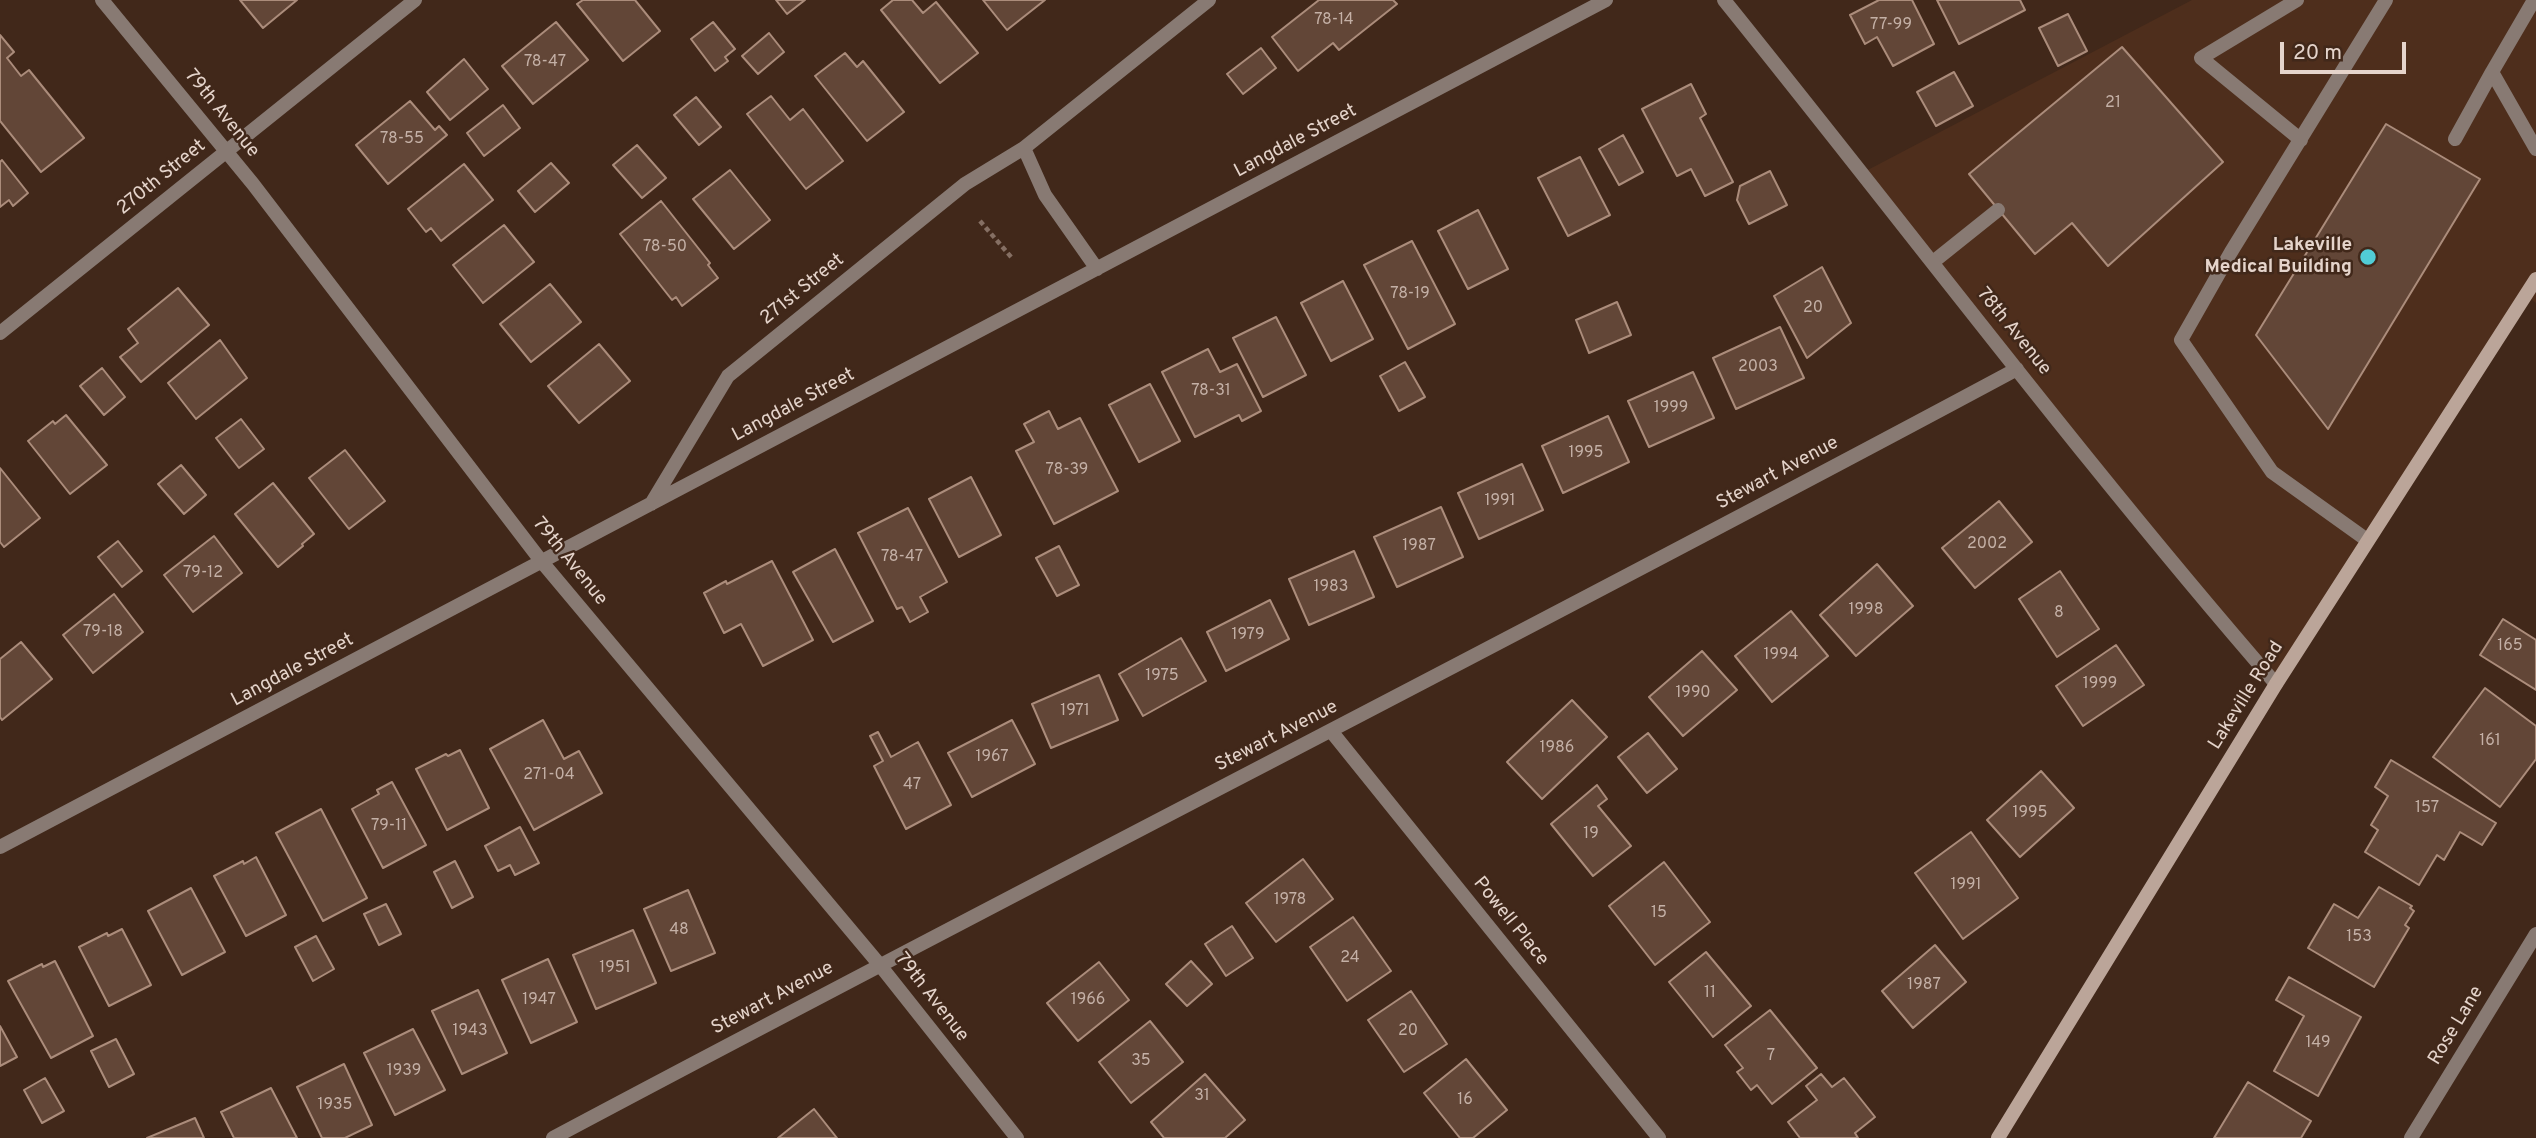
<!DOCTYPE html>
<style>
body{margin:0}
#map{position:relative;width:2536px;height:1138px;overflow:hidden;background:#41281a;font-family:Overpass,sans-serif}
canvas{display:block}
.scale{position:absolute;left:2280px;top:42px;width:126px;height:32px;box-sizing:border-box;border:4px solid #e5d4cb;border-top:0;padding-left:9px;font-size:21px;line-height:24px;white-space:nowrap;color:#e5d4cb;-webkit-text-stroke:5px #41281a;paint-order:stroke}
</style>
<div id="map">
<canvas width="2536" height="1138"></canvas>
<div class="scale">20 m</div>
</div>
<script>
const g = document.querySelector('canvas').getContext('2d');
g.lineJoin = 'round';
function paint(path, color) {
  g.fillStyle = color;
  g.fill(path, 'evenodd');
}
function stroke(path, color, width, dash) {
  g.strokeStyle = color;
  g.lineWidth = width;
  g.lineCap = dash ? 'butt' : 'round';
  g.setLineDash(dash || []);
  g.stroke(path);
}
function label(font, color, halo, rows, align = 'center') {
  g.font = font + ' Overpass,sans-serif';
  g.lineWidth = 5;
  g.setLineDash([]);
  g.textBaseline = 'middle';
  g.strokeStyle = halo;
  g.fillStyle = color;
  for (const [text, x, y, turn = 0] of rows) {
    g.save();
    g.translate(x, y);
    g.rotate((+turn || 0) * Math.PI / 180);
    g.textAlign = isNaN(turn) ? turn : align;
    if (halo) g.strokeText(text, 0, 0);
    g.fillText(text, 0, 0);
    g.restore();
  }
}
const built = new Path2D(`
 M 2192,0 L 2536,0 L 2536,303 L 2527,296 L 2276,684 L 1862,173 Z`);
const building = new Path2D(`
 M 240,0 L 297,0 L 263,28 Z
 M 583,0 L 635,0 L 660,31 L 623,61 L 577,4 Z
 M 776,0 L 805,0 L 787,14 Z
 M 893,0 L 912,0 L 923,13 L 936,2 L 978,53 L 940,83 L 881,10 Z
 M 983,0 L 1045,0 L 1007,30 Z
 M 1319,0 L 1393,0 L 1397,4 L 1339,50 L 1333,43 L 1298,71 L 1272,37 Z
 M 1879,0 L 1912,0 L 1934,44 L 1893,66 L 1877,37 L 1865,44 L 1850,15 Z
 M 1937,0 L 2020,0 L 2025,10 L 1959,44 Z
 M 2068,14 L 2087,51 L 2058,66 L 2039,28 Z
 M 556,22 L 588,60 L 533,104 L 502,66 Z
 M 713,22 L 735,49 L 725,57 L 728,61 L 715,71 L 691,39 Z
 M 769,33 L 784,52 L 758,74 L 742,56 Z
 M 0,35 L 14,52 L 7,58 L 21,76 L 29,70 L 84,138 L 41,172 L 0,121 Z
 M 2122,47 L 2223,162 L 2108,266 L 2072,223 L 2035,254 L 1969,174 Z
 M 1261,48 L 1276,68 L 1243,94 L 1227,74 Z
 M 845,53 L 857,67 L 863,61 L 904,112 L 867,141 L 815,76 Z
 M 464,59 L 488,89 L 450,120 L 427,92 Z
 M 1954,72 L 1973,106 L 1936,126 L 1917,92 Z
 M 1691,84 L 1706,114 L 1700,118 L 1733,182 L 1705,196 L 1691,169 L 1677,176 L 1642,109 Z
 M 771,96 L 790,120 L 803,109 L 843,161 L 806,189 L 747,114 Z
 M 696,97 L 721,127 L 699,145 L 674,115 Z
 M 410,101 L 435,130 L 439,126 L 447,135 L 388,184 L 356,145 Z
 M 503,105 L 520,128 L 484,156 L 467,133 Z
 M 2386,124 L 2480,179 L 2328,429 L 2256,335 Z
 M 1623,135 L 1643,172 L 1619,185 L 1599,149 Z
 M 637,145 L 666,178 L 642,198 L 613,165 Z
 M 1580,157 L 1610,215 L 1568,236 L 1538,178 Z
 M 2,160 L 28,193 L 13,206 L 9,200 L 0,207 L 0,162 Z
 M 551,163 L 569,183 L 535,212 L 518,191 Z
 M 464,164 L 493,200 L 441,241 L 431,228 L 426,232 L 408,209 Z
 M 730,170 L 770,220 L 734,249 L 693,199 Z
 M 1770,171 L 1787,205 L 1749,224 L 1737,200 L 1740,186 Z
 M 661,201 L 710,263 L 708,265 L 718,278 L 682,306 L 676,297 L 672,300 L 620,234 Z
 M 1478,210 L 1508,269 L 1468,289 L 1438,231 Z
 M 504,225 L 534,262 L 483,303 L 453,265 Z
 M 1412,241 L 1455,324 L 1408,349 L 1364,265 Z
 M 1822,267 L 1851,323 L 1807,358 L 1774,296 Z
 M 1343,281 L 1373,339 L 1331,361 L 1301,303 Z
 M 550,284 L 581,322 L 531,362 L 500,324 Z
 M 178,288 L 209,325 L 141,382 L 120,357 L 138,343 L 128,329 Z
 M 1617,302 L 1631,335 L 1589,353 L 1576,320 Z
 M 1276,317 L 1306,375 L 1263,397 L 1233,338 Z
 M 1780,327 L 1804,378 L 1736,409 L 1713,358 Z
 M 220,340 L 247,378 L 196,419 L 168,383 Z
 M 599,344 L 630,381 L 579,423 L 548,386 Z
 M 1208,349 L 1220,372 L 1237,364 L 1261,411 L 1242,421 L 1239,415 L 1195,437 L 1162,372 Z
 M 1405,362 L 1425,397 L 1399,411 L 1380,376 Z
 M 102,368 L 125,397 L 104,415 L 80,386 Z
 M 1693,372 L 1714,418 L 1649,447 L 1628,401 Z
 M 1150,384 L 1180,441 L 1139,462 L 1109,405 Z
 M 1049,411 L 1058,429 L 1080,418 L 1118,491 L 1054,524 L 1016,451 L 1034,442 L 1024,424 Z
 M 66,415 L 107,465 L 70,494 L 28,441 L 53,421 L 55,424 Z
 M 1608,416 L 1629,462 L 1563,493 L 1542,446 Z
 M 241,419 L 264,449 L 239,468 L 216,438 Z
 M 345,450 L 385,501 L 349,529 L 309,478 Z
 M 1522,464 L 1543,510 L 1479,539 L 1458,493 Z
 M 181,465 L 206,495 L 184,514 L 158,484 Z
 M 0,468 L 40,518 L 4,547 L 0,542 Z
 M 971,477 L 1001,535 L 959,557 L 929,499 Z
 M 273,483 L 314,534 L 302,544 L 303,546 L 278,567 L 235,514 Z
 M 1999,501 L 2032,542 L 1975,588 L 1942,548 Z
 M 1441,507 L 1463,557 L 1397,587 L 1374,537 Z
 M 908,508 L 947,582 L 920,597 L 928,612 L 910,622 L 902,607 L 897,609 L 858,533 Z
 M 214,536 L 242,573 L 193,612 L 164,575 Z
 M 118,541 L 142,571 L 122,587 L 98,557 Z
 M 1059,546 L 1079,585 L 1057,596 L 1036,558 Z
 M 835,549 L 873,621 L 833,642 L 793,572 Z
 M 1354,551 L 1374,597 L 1309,625 L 1289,579 Z
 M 772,561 L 813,640 L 763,666 L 741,624 L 724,633 L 704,593 L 726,581 L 727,584 Z
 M 1877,564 L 1913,606 L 1856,656 L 1820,615 Z
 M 2060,571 L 2099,629 L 2057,657 L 2019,599 Z
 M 114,594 L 143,632 L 93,673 L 63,635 Z
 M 1270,600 L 1289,639 L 1226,671 L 1207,632 Z
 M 1791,611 L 1828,656 L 1772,702 L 1735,656 Z
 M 2503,619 L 2536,640 L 2536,690 L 2480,655 Z
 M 1181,638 L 1206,681 L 1143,716 L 1119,674 Z
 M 21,642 L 52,679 L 2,720 L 0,717 L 0,659 Z
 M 2116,645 L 2144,685 L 2083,726 L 2056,686 Z
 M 1702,651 L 1737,690 L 1683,736 L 1649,697 Z
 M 1099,675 L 1118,720 L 1051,748 L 1032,704 Z
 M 2485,688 L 2536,726 L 2536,759 L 2500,807 L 2433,757 Z
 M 1572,700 L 1607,737 L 1542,799 L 1507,762 Z
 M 543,720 L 564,759 L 579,751 L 602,793 L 534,830 L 490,749 Z
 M 1012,720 L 1035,764 L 972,797 L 948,753 Z
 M 878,732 L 891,757 L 918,742 L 951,805 L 906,829 L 874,766 L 883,761 L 870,736 Z
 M 1648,733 L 1677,769 L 1647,793 L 1618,757 Z
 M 460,750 L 489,808 L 447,830 L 416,769 L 446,754 L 448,756 Z
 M 2391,760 L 2496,823 L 2482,845 L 2460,832 L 2444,860 L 2437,855 L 2419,885 L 2365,852 L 2378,830 L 2371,825 L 2388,796 L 2375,787 Z
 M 2041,771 L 2074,808 L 2020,857 L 1987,820 Z
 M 392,782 L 426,845 L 383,868 L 352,809 L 379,794 L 377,790 Z
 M 1597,785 L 1607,799 L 1598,806 L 1631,846 L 1593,876 L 1551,824 Z
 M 321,809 L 367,898 L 323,921 L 276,833 Z
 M 520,827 L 539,863 L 515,875 L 510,865 L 498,871 L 485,846 Z
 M 1971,832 L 2018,898 L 1963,939 L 1915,873 Z
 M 256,857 L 286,915 L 246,936 L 214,876 L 243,861 L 244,864 Z
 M 1303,859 L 1333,899 L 1276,942 L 1246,903 Z
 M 455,861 L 473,897 L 452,908 L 434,872 Z
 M 1664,862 L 1710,922 L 1655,965 L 1609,906 Z
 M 2379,887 L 2412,906 L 2410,908 L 2414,911 L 2405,925 L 2409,928 L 2374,987 L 2308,948 L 2334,904 L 2358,918 Z
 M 191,888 L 225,952 L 182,975 L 148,911 Z
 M 688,890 L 715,953 L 671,971 L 644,909 Z
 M 386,904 L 401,934 L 379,945 L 364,914 Z
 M 1353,917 L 1391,971 L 1347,1001 L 1310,947 Z
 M 1232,926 L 1253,958 L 1226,976 L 1205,944 Z
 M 122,929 L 151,985 L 109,1006 L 79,947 L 107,933 L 108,936 Z
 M 633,930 L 656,983 L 596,1009 L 573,955 Z
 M 316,936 L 334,969 L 313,981 L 295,947 Z
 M 1935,945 L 1966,982 L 1913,1028 L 1882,991 Z
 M 1706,952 L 1751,1006 L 1713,1037 L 1669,982 Z
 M 548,959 L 577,1022 L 531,1043 L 502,980 Z
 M 55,961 L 93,1036 L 51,1058 L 8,981 L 42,964 L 43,967 Z
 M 1191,961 L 1212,984 L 1187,1006 L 1166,984 Z
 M 1099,962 L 1129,1000 L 1078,1041 L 1047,1003 Z
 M 2289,977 L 2361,1017 L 2318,1096 L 2274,1071 L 2304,1016 L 2276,1000 Z
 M 478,990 L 507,1053 L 462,1074 L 432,1011 Z
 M 1411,991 L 1447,1044 L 1404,1072 L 1368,1020 Z
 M 1770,1010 L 1817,1068 L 1772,1104 L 1757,1085 L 1751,1090 L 1737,1072 L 1743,1068 L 1725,1045 Z
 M 1150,1021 L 1183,1062 L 1131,1103 L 1099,1062 Z
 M 0,1026 L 17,1057 L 0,1066 Z
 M 413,1029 L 445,1090 L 395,1115 L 364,1053 Z
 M 116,1039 L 134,1074 L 109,1087 L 91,1051 Z
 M 1466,1059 L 1507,1110 L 1473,1138 L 1460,1138 L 1424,1093 Z
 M 344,1064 L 372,1125 L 345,1138 L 322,1138 L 297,1087 Z
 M 1205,1074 L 1245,1120 L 1225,1138 L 1164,1138 L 1151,1122 Z
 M 1821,1074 L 1832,1087 L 1844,1078 L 1875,1117 L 1855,1133 L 1858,1138 L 1800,1138 L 1788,1122 L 1817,1100 L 1806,1086 Z
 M 45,1078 L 64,1111 L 42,1123 L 24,1090 Z
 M 2248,1082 L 2311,1121 L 2301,1138 L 2214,1138 Z
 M 271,1088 L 297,1138 L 234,1138 L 221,1112 Z
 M 814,1109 L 837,1138 L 778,1138 Z
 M 195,1118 L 204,1138 L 147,1138 Z`);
const path = new Path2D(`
 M 980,221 L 1012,258`);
const lane = new Path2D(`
 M 2297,0 L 2201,58 L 2301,140
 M 2534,0 L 2492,72 L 2536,149
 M 2455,139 L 2492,72
 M 1933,262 L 1998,210
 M 2367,540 L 2272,472 L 2181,340 L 2231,252 L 2386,0`);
const street = new Path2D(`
 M 102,0 L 253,184 L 542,562 L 879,964 L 1017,1138
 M 1724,0 C 1908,228 2084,463 2276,684
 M 1097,269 L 1045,195 L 1024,148 L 1209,0
 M 0,333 L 415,0
 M 651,504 L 728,376 L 965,184 L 1024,148
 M 1331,731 L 1659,1138
 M 0,847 L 1606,0
 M 553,1138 C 1039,879 1531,630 2017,369
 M 2411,1138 L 2536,934`);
const secondary = new Path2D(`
 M 1998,1138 L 2276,684 L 2536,279`);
const markers = [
 [2368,257,9,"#51ccd5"]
];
const numberNames = [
 ["78-14",1334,21],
 ["77-99",1891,26],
 ["78-47",545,63],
 ["21",2113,104],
 ["78-55",402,140],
 ["78-50",665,248],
 ["78-19",1410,295],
 ["20",1813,309],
 ["2003",1758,368],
 ["78-31",1211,392],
 ["1999",1671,409],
 ["1995",1586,454],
 ["78-39",1067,471],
 ["1991",1500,502],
 ["2002",1987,545],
 ["1987",1419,547],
 ["78-47",902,558],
 ["79-12",203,574],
 ["1983",1331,588],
 ["1998",1866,611],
 ["8",2059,614],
 ["79-18",103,633],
 ["1979",1248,636],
 ["165",2510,647],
 ["1994",1781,656],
 ["1975",1162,677],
 ["1999",2100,685],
 ["1990",1693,694],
 ["1971",1075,712],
 ["161",2490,742],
 ["1986",1557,749],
 ["1967",992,758],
 ["271-04",549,776],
 ["47",912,786],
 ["157",2427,809],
 ["1995",2030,814],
 ["79-11",389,827],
 ["19",1591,835],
 ["1991",1966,886],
 ["1978",1290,901],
 ["15",1659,914],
 ["48",679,931],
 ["153",2359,938],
 ["24",1350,959],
 ["1951",615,969],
 ["1987",1924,986],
 ["11",1710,994],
 ["1947",539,1001],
 ["1966",1088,1001],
 ["1943",470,1032],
 ["20",1408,1032],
 ["149",2318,1044],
 ["7",1771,1057],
 ["35",1141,1062],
 ["1939",404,1072],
 ["31",1202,1097],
 ["16",1465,1101],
 ["1935",335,1106]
];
const streetNames = [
 ["79th Avenue",221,114,51],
 ["Langdale Street",1296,142,-28],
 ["270th Street",162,178,-39],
 ["271st Street",803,290,-39],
 ["78th Avenue",2013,332,51],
 ["Langdale Street",794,406,-28],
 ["Stewart Avenue",1778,474,-28],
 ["79th Avenue",569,562,51],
 ["Langdale Street",293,671,-28],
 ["Lakeville Road",2247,696,-58],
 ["Stewart Avenue",1277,737,-27],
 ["Powell Place",1510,922,51],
 ["79th Avenue",931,998,52],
 ["Stewart Avenue",773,999,-28],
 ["Rose Lane",2457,1026,-59]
];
const poiNames = [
 ["Lakeville",2352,246],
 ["Medical Building",2352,268]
];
paint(built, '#4e2e1c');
paint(building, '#624637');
stroke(building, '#ab8c7b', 2);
stroke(path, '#856f63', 4.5, [5, 3.5]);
stroke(lane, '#887a73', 14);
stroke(street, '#887a73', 14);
stroke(secondary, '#bba599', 14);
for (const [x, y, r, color] of markers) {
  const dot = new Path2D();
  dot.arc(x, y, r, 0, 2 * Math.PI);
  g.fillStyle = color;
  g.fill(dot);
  stroke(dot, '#41281a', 2.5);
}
label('16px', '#c4b0a6', null, numberNames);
label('19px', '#e5d4cb', '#41281a', streetNames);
label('bold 19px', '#e5d4cb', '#41281a', poiNames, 'right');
</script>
